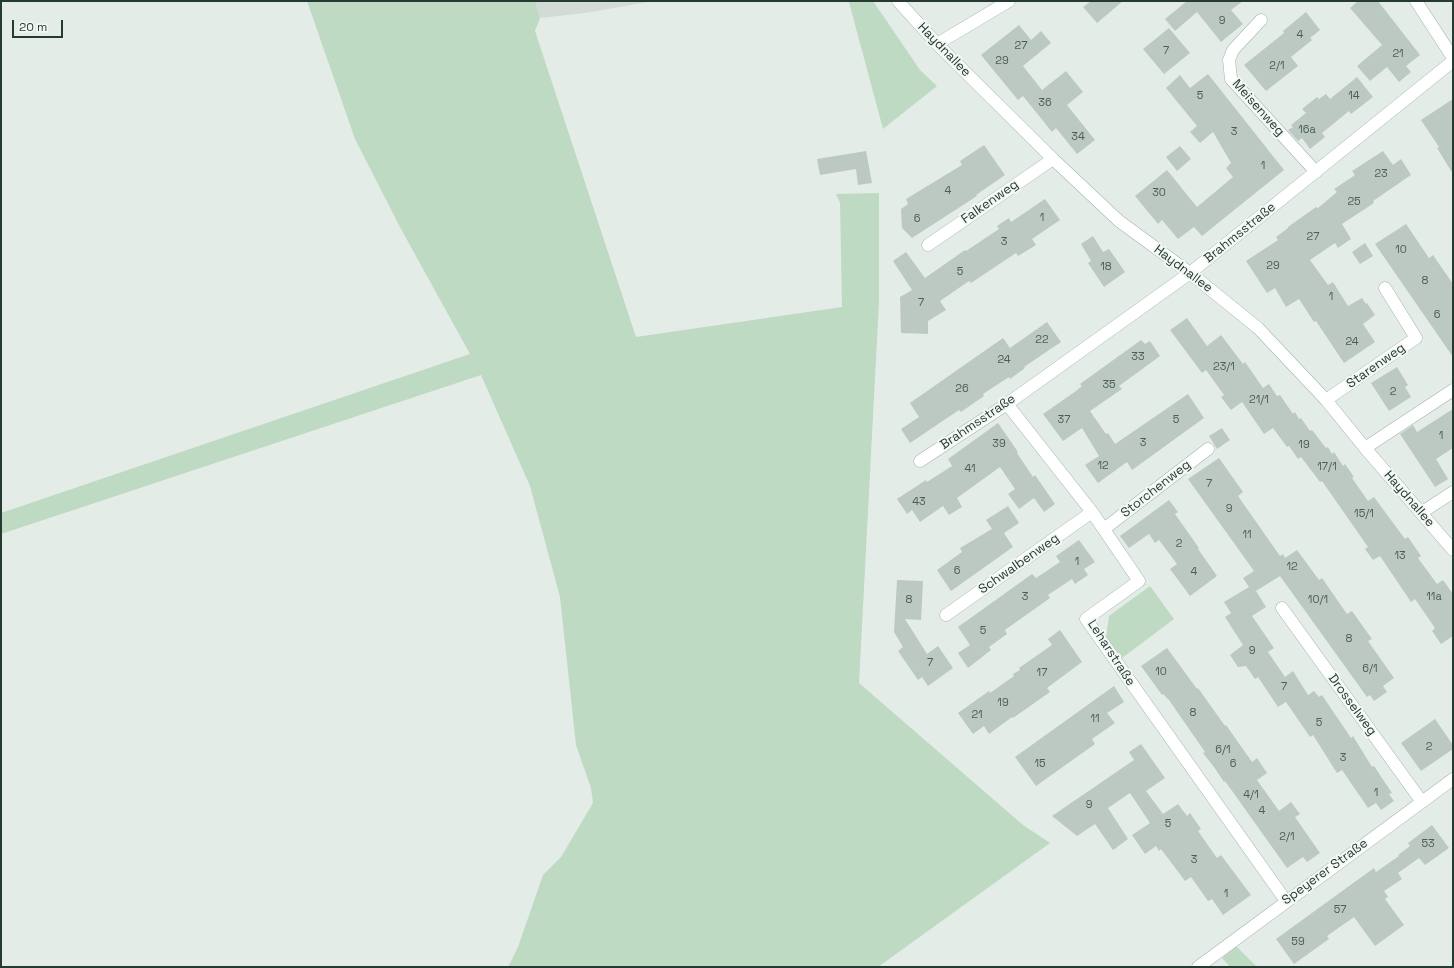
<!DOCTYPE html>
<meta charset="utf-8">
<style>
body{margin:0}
#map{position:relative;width:1454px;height:968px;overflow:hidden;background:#e3ece7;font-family:"Space Grotesk",sans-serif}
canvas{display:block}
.frame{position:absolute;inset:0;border:2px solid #253b32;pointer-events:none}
.scale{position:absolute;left:12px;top:20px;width:51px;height:18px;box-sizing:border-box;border:2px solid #253b32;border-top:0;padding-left:5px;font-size:12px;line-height:14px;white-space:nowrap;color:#253b32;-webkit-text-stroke:3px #f4f8f5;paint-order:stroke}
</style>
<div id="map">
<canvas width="1454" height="968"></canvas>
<div class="frame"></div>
<div class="scale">20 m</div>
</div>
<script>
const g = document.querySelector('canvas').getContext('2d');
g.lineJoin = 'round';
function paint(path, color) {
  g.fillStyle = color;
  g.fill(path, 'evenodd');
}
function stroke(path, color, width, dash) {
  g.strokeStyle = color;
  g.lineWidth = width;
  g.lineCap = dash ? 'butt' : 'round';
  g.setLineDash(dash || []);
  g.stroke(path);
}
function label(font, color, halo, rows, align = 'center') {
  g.font = font + ' "Space Grotesk",sans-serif';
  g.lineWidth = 4;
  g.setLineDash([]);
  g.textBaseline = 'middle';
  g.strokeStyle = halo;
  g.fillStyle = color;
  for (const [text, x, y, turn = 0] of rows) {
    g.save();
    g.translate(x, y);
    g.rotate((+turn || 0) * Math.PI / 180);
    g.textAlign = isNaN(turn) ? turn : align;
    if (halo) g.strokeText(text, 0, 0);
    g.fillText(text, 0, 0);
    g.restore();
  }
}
const built = new Path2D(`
 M 535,1 L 654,1 L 585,13 L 540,18 Z`);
const green = new Path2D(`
 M 307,1 L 535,1 L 540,18 L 535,31 L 636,337 L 842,307 L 840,203 L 836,194 L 879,193 L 879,302 L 859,683 L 1023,825 L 1050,843 L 878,967 L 508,967 L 518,947 L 543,875 L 561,857 L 593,803 L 591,788 L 576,745 L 560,597 L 530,486 L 481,375 L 1,534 L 1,513 L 470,354 L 401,229 L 355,139 Z
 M 850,1 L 873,1 L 920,70 L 937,86 L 883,129 L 849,2 Z
 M 1150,586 L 1174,619 L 1122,658 L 1106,638 L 1109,616 Z
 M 1237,946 L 1237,947 L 1257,967 L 1230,967 L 1222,958 Z`);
const building = new Path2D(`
 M 1091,1 L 1123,1 L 1097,23 L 1083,7 Z
 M 1187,1 L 1243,1 L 1231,10 L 1243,24 L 1221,42 L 1197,12 L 1175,31 L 1165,19 Z
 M 1358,1 L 1378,1 L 1420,55 L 1406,66 L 1411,72 L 1399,82 L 1387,67 L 1370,81 L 1357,66 L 1382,45 L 1350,8 Z
 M 1306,12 L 1320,30 L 1310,38 L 1312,40 L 1291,57 L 1298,66 L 1266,91 L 1244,65 L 1284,33 L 1283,31 Z
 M 1019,25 L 1031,40 L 1041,31 L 1051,43 L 1023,66 L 1042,90 L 1066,71 L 1083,92 L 1067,105 L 1095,140 L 1077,154 L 1056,128 L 1052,132 L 1023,96 L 1018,100 L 981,55 Z
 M 1169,28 L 1190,53 L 1164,74 L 1143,49 Z
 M 1208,74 L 1284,170 L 1202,236 L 1194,227 L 1178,239 L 1162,220 L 1158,224 L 1135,196 L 1167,170 L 1197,207 L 1233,177 L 1226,168 L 1231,163 L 1213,132 L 1200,143 L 1190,132 L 1197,126 L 1166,88 L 1180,75 L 1190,88 Z
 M 1357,77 L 1373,97 L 1351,114 L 1349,111 L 1322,133 L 1325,137 L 1310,149 L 1302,138 L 1298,141 L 1288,130 L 1293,127 L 1291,125 L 1306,113 L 1302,109 L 1317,97 L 1319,99 L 1326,94 L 1330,99 Z
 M 1453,99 L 1453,174 L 1437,148 L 1439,147 L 1421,120 Z
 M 984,145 L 1005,175 L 976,195 L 977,196 L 912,238 L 902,228 L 901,209 L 908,204 L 906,199 L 962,165 L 960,161 Z
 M 1180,146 L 1191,159 L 1177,171 L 1166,157 Z
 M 866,151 L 872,183 L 858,185 L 856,169 L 820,175 L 817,159 Z
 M 1383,151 L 1393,165 L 1401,159 L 1411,175 L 1373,201 L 1374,203 L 1342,224 L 1351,239 L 1338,248 L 1335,243 L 1310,260 L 1328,285 L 1333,282 L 1348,306 L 1362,298 L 1366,304 L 1367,303 L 1375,315 L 1363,324 L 1375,342 L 1344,363 L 1316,321 L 1314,322 L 1299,299 L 1286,307 L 1275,288 L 1267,293 L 1246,261 L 1278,240 L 1276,237 L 1288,228 L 1288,227 L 1316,207 L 1318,208 L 1337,192 L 1334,189 L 1355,175 L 1352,171 Z
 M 1045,199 L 1060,220 L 1032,239 L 1036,245 L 1018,256 L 1016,253 L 971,283 L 969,281 L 940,301 L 946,310 L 928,321 L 928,334 L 901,333 L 900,297 L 912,290 L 893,261 L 906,252 L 925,278 L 965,250 L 966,251 L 999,229 L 997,226 L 1009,218 L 1011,222 Z
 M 1406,224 L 1429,258 L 1433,255 L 1453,284 L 1453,357 L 1375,244 Z
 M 1093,236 L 1103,252 L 1109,249 L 1125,272 L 1104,287 L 1088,263 L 1091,261 L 1081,244 Z
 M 1365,243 L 1373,256 L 1360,264 L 1352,252 Z
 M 1187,318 L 1207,346 L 1221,335 L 1243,364 L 1245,362 L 1263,388 L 1269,384 L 1277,396 L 1280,395 L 1293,414 L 1295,412 L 1299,419 L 1301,418 L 1310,431 L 1312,430 L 1326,448 L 1328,447 L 1332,454 L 1334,452 L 1343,466 L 1345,464 L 1354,477 L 1352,478 L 1368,501 L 1374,497 L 1405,539 L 1408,537 L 1421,556 L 1418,558 L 1437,584 L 1443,580 L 1453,594 L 1453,636 L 1441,644 L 1432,631 L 1435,628 L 1415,599 L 1411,602 L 1380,556 L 1373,560 L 1365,549 L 1368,547 L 1322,481 L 1320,482 L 1301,457 L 1298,459 L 1289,446 L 1287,447 L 1273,428 L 1264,434 L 1242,402 L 1231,410 L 1221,397 L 1224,395 L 1206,370 L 1202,373 L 1170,330 Z
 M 1047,322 L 1061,342 L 1024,367 L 1025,368 L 1010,379 L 1009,377 L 983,394 L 984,396 L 961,412 L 959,410 L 910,443 L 901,429 L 919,417 L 910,403 L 1003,338 L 1010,348 Z
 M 1141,340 L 1145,344 L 1150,341 L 1160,356 L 1119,386 L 1122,389 L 1090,411 L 1106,434 L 1108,433 L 1115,444 L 1188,394 L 1204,418 L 1132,470 L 1127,462 L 1098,483 L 1085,465 L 1099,456 L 1082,428 L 1063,441 L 1043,414 L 1076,391 L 1082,386 L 1080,384 Z
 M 1397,367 L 1408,385 L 1405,387 L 1411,397 L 1389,411 L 1371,383 Z
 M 1453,409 L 1453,448 L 1436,459 L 1448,479 L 1435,487 L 1400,434 L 1413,425 L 1417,432 Z
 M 998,423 L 1018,452 L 1017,453 L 1033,477 L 1035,475 L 1055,504 L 1044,512 L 1034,498 L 1019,509 L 1008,494 L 1015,489 L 1000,467 L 957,498 L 962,507 L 949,515 L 943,506 L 920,522 L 912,510 L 907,514 L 897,499 L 926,480 L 927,482 L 952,466 L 948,459 Z
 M 1222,428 L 1230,440 L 1217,449 L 1209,436 Z
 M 1219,458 L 1243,492 L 1238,496 L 1280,556 L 1283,554 L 1285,558 L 1297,550 L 1319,580 L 1322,578 L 1347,614 L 1352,611 L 1372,639 L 1368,641 L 1394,678 L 1383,686 L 1387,692 L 1374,701 L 1370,695 L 1367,697 L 1280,576 L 1256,591 L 1266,607 L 1252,616 L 1274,648 L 1268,652 L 1285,677 L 1293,671 L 1308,695 L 1314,691 L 1319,697 L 1322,695 L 1351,738 L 1353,736 L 1372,767 L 1374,766 L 1392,793 L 1389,794 L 1394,801 L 1381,810 L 1376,803 L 1368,808 L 1342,770 L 1337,773 L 1313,735 L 1310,737 L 1286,702 L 1278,707 L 1258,677 L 1255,679 L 1246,666 L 1238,667 L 1230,655 L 1243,645 L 1225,617 L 1231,613 L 1224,602 L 1249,587 L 1243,578 L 1254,571 L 1188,479 Z
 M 1169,500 L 1178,512 L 1175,514 L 1199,548 L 1198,549 L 1217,576 L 1190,596 L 1170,569 L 1177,564 L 1159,540 L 1155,543 L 1149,534 L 1129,548 L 1120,536 Z
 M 1008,506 L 1019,523 L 1004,533 L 1013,547 L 951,591 L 937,570 L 962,552 L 960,548 L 992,529 L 986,520 Z
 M 1079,540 L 1095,562 L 1084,569 L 1088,575 L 1075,584 L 1072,579 L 1048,595 L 1050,598 L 1005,630 L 1007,634 L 989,647 L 991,650 L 968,668 L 958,653 L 970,645 L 958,627 L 1032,574 L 1036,578 L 1060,562 L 1056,556 Z
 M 897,580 L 923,581 L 921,620 L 905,619 L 927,654 L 938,646 L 953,668 L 928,686 L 922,677 L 918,680 L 898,651 L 903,647 L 894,632 Z
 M 1060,630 L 1082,662 L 1047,688 L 1050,692 L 1013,718 L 1012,717 L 989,734 L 984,726 L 973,734 L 958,713 L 989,691 L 990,693 L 1014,676 L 1013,674 L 1020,670 L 1019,668 L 1052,645 L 1048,639 Z
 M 1167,648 L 1197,689 L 1198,688 L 1225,726 L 1226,725 L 1252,762 L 1257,758 L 1267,773 L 1257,780 L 1279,811 L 1291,802 L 1300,814 L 1295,817 L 1320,853 L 1307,862 L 1303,857 L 1287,868 L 1225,781 L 1224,782 L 1214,767 L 1203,753 L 1205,752 L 1169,700 L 1163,694 L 1162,695 L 1141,666 Z
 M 1114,686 L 1124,702 L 1107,713 L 1115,723 L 1092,739 L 1095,744 L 1036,786 L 1015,757 Z
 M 1435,719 L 1453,745 L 1453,749 L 1421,771 L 1401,743 Z
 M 1141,744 L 1165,778 L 1146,791 L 1163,814 L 1178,804 L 1187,816 L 1190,813 L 1201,829 L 1198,831 L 1217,858 L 1221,855 L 1251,895 L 1223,915 L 1212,899 L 1208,901 L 1191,877 L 1185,881 L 1161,849 L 1159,851 L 1156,846 L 1145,854 L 1132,835 L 1150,823 L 1130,793 L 1108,808 L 1128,839 L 1113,850 L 1095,824 L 1077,836 L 1052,816 L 1134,760 L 1129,752 Z
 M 1432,825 L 1449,848 L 1425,865 L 1419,858 L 1398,873 L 1402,879 L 1384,891 L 1388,897 L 1385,899 L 1404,925 L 1375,946 L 1354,917 L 1327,936 L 1329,939 L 1294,964 L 1276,939 L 1374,868 L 1376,872 L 1399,856 L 1398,855 L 1410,846 L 1408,843 Z`);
const minor = new Path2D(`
 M 898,1 L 937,44 L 1053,159 L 1119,221 L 1190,273 L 1258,328 L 1326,400 L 1365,448 L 1453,550
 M 1416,1 L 1453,58
 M 1261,20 L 1233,50 L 1229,60 L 1231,79 L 1316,172
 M 937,44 L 1009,1
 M 928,245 L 1053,159
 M 1326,400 L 1416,338 L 1385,288
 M 1007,404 L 1092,512 L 1139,581 L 1086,619 L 1286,901
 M 1365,448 L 1453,390
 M 920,461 L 1007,404 L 1190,273 L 1453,61
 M 1421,513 L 1453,492
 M 1104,529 L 1208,449
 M 1282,608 L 1422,802
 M 946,615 L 1092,512
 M 1198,967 L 1453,779`);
const numberNames = [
 ["9",1222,21],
 ["4",1300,35],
 ["27",1021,46],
 ["7",1166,51],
 ["21",1398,54],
 ["29",1002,61],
 ["2/1",1277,66],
 ["5",1200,96],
 ["14",1354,96],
 ["36",1045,103],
 ["16a",1307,130],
 ["3",1234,132],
 ["34",1078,137],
 ["1",1263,166],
 ["23",1381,174],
 ["4",948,191],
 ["30",1159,193],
 ["25",1354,202],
 ["1",1042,218],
 ["6",917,219],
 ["27",1313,237],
 ["3",1004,242],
 ["10",1401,250],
 ["29",1273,266],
 ["18",1106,267],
 ["5",960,272],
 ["8",1425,281],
 ["1",1331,297],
 ["7",921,303],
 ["6",1437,315],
 ["22",1042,340],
 ["24",1352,342],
 ["33",1138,357],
 ["24",1004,360],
 ["23/1",1224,367],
 ["35",1109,385],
 ["26",962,389],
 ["2",1393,392],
 ["21/1",1259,400],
 ["37",1064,420],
 ["5",1176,420],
 ["1",1441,436],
 ["3",1143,443],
 ["39",999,444],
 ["19",1304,445],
 ["12",1103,466],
 ["17/1",1327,467],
 ["41",970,469],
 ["7",1209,484],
 ["43",919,502],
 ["9",1229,509],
 ["15/1",1364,514],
 ["11",1247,535],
 ["2",1179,544],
 ["13",1400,556],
 ["1",1077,562],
 ["12",1292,567],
 ["6",957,571],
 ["4",1194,572],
 ["3",1025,597],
 ["11a",1434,597],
 ["8",909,600],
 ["10/1",1318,600],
 ["5",983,631],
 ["8",1349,639],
 ["9",1252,651],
 ["7",930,663],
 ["6/1",1370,669],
 ["10",1161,672],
 ["17",1042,673],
 ["7",1284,687],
 ["19",1003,703],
 ["8",1193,713],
 ["21",977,715],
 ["11",1095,719],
 ["5",1319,723],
 ["2",1429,747],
 ["6/1",1223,750],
 ["3",1343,758],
 ["15",1040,764],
 ["6",1233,764],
 ["1",1376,793],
 ["4/1",1251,795],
 ["9",1089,805],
 ["4",1262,811],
 ["5",1168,824],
 ["2/1",1287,837],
 ["53",1428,844],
 ["3",1194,860],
 ["1",1226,894],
 ["57",1340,910],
 ["59",1298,942]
];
const streetNames = [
 ["Haydnallee",944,50,46],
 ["Meisenweg",1258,108,48],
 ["Falkenweg",990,202,-35],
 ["Brahmsstraße",1240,233,-39],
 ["Haydnallee",1183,269,37],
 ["Starenweg",1376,366,-35],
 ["Brahmsstraße",978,422,-34],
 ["Storchenweg",1156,489,-38],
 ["Haydnallee",1409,499,49],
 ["Schwalbenweg",1019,564,-35],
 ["Leharstraße",1111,653,57],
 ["Drosselweg",1352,705,54],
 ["Speyerer Straße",1325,872,-36]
];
paint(built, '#d2dbd6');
paint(green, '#bfdac2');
paint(building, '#bcc9c2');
stroke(minor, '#a6b3ad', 13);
stroke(minor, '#fff', 12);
label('11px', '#4b5e56', null, numberNames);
label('13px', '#253b32', '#f4f8f5', streetNames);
</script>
